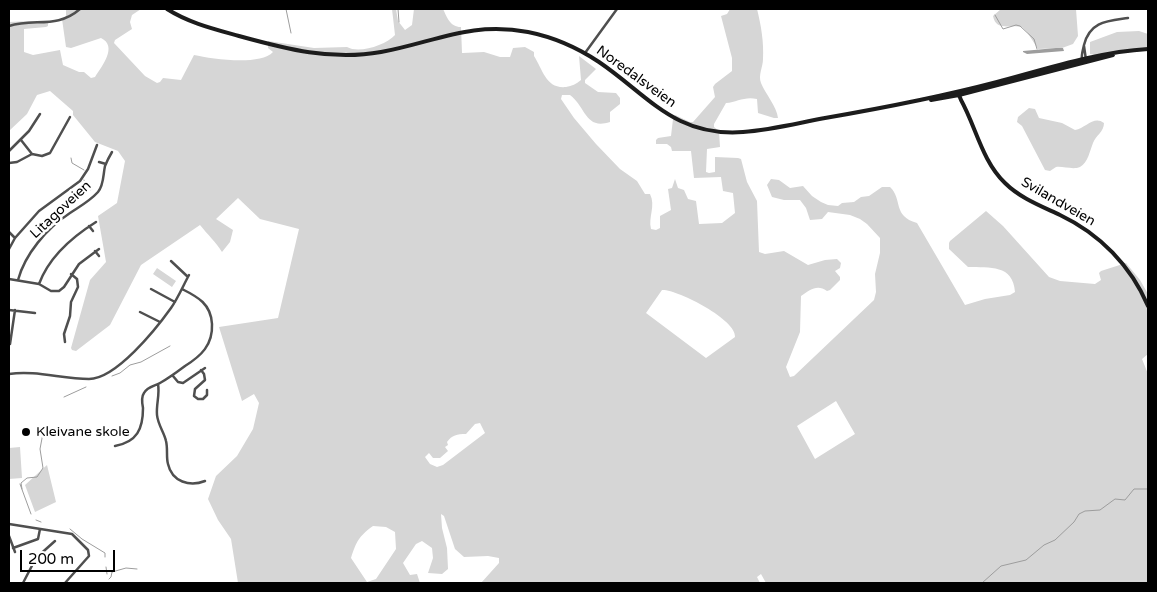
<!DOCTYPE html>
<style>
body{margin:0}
#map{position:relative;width:1157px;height:592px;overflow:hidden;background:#fff;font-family:"Varela Round",sans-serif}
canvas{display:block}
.frame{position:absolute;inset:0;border:10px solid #000;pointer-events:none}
.scale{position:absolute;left:20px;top:550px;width:95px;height:22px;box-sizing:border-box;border:2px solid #000;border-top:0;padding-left:6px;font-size:15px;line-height:18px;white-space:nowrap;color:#000;-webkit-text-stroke:4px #fff;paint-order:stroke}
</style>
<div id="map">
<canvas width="1157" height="592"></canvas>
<div class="frame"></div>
<div class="scale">200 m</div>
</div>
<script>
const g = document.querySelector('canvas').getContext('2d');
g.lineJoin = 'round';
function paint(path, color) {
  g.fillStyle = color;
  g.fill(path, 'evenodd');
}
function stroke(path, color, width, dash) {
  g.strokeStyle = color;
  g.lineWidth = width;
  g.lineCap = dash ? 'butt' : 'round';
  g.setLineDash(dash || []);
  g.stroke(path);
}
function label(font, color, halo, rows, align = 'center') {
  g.font = font + ' "Varela Round",sans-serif';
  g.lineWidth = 5;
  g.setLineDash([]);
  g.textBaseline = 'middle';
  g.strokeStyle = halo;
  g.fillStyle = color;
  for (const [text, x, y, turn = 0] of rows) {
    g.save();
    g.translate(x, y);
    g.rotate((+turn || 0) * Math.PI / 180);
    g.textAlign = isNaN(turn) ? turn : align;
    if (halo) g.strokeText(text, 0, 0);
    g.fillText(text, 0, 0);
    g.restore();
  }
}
const green = new Path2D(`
 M 66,9 L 141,9 L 132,15 L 130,22 L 132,29 L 115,40 L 114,43 L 145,76 L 157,83 L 160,82 L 163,78 L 181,80 L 194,55 C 212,59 260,66 273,52 L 268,48 L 268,41 L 314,48 L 347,47 C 359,54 386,45 395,35 L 392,9 L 396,9 L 398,21 L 405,30 L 412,25 L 414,9 L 443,9 C 447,17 450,27 461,27 L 462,53 L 463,53 L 484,52 L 500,57 L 510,57 L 513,48 L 525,47 L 534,52 L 534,56 C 543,70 546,89 566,87 C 572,86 576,84 581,80 L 579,56 L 596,69 L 585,80 L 585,83 L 598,92 L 616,93 L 620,98 L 620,104 L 610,112 L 610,122 C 585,130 586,107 570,95 L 562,95 L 561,99 L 574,118 L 596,144 L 620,169 L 637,181 L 645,194 L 650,194 C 656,206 648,217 651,229 L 656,230 L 660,228 L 660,216 L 671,210 L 668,189 L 672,188 L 675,179 L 678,188 L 684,190 L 688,199 L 696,201 L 699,224 L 722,223 L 735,213 L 733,193 L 723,191 L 721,177 L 694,178 L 691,151 L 672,151 L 671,147 L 667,144 L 656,144 L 656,140 L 658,138 L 671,136 L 673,119 L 675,115 L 690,122 L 693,122 L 715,97 L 713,87 L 715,84 L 732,71 L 732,58 L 721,16 L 727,14 L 730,9 L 757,9 C 761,25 764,42 763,59 C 763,67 758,75 761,83 C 765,93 777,107 778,118 L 774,118 L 758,113 L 757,99 C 745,96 737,102 726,103 L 714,124 L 714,127 L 719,131 L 720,147 L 707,149 L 706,172 L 709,173 L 715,172 L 715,157 L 738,158 L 741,159 L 747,182 L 757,201 L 759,252 L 765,254 L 784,251 L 808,265 L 825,260 L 837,259 L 841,263 L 840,268 L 835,271 L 840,277 L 840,280 L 830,290 L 827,291 C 817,284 810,290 801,296 L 800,332 L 786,367 L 790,377 L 794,376 L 874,300 L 876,292 L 875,274 L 880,253 L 880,238 L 867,224 L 860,219 L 850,215 L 828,212 L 822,219 L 810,220 L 806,208 L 800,200 L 784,200 L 772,197 L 767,185 L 771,179 L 779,180 L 790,188 L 803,186 L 812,196 L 821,202 L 828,205 L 838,206 L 842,203 L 854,202 L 861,197 L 869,196 L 882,187 L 890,187 C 903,199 892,216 917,223 L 965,305 L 985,299 L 1010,295 L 1015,292 C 1013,264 990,268 968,267 L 949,249 L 949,243 L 950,241 L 986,211 L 1003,226 L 1049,277 L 1060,281 L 1095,284 L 1101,280 L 1099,273 L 1101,271 L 1126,263 L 1140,280 L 1148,294 L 1148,354 L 1142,359 L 1148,374 L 1148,583 L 766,583 L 761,574 L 757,577 L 760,583 L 481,583 L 499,563 L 499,558 L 488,556 L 464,557 L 455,549 L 444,516 L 441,514 L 442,528 L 447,548 L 448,569 L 442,574 L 428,573 L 433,558 L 432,548 L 422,541 L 416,544 L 403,563 L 410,575 L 417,574 L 420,583 L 238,583 L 231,539 L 218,520 L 208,499 L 216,476 L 237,456 L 253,429 L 259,403 L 254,394 L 242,401 L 219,327 L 278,318 L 299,229 L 260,219 L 238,198 L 216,219 L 233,230 L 230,242 L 222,252 C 215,241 208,235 200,225 L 141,265 L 110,325 L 76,351 L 72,350 L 71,348 L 90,280 L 106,262 L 98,216 L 117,203 L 125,161 L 118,151 L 95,142 L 73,115 L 73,111 L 50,91 L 37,95 L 27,114 L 9,131 L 9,22 L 32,21 L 48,23 L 48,26 L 46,27 L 24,29 L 24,52 L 33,55 L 60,50 L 63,65 L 79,72 L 84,72 L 91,78 L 95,77 C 102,66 118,46 101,38 L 71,48 L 66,47 L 62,19 L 66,16 ZM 662,290 C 677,289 737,320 735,337 L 706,358 L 646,313 ZM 836,401 L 855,434 L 815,459 L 797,426 ZM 480,423 L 485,433 L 443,465 L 437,467 L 430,464 L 425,457 L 429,453 L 433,458 L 440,458 L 448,451 L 445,447 L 448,445 L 447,442 C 452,435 457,434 466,434 L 475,424 ZM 373,526 L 386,527 L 395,532 L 396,549 L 376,579 L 367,582 L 351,558 C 356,542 359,536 373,526 Z
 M 1001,9 L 1076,9 L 1078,36 L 1073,44 L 1062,48 L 1038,49 L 1027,32 L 1022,27 C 1011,24 996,32 993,16 Z
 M 1139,31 L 1148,34 L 1148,48 L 1095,55 L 1090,54 L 1090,42 L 1117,32 Z
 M 1029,108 L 1035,109 L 1039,118 L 1062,123 L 1075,130 C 1086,128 1094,115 1104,123 C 1104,132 1096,135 1093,143 C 1090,150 1088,163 1080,167 C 1073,170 1063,166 1056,167 L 1050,171 L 1045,170 L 1022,126 L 1017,122 L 1018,117 Z
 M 157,268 L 176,281 L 172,287 L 153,274 Z
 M 20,447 L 22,478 L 9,479 L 9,448 Z
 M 47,465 L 56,502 L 35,512 L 25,485 Z`);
const water = new Path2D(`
 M 1056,48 L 1063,48 L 1064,51 L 1027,54 L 1023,52 L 1023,51 Z`);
const stream = new Path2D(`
 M 286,9 L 291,33
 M 398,9 L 399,22
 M 995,15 L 1003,29 L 1016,25 L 1020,26 L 1034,39 L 1037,49
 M 71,158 L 72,163 L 84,170
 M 84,180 L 87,187
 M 88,188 L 90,190 L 92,189
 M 112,376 L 120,373 L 130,365 L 141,362 L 170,346
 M 64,397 L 86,387
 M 20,484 L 31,514
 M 22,489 L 21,483 L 27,478 L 37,477 L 43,468 L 40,449 L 43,433
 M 36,520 L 41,522
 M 70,529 L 82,539 L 105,553 L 105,557
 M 106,567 L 107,574
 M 109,579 L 111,577 L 112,572 L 126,568 L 137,569
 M 982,583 L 1001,566 L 1026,560 L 1044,545 L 1055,540 L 1074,522 L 1079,514 L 1085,511 L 1100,510 L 1115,499 L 1125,500 L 1134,489 L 1148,489`);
const minor = new Path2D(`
 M 9,26 C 35,18 57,29 80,9
 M 1084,46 L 1086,60
 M 585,53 L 617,9
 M 1082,60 C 1081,55 1083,50 1084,45 C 1090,21 1108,21 1128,18
 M 9,151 L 29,131 L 40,114
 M 32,154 L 42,156 L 50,153 L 70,117
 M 99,162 L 106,164
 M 9,163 L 17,162 L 32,154 L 21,140
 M 89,226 L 93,231
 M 9,232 L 15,238
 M 9,249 L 15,238 L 39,211 L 80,181 L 88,169 L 97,145
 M 95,251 L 99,256
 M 171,261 L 188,277
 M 9,279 L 39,284 L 51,291 L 59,291 L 64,287 L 79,264 L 99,249
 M 18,280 C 25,254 47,228 70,213 C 79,207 90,201 98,192 C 104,185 103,175 105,166 C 107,161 109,157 112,152
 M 39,284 C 49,257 72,237 96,222
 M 151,289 L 175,302
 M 9,310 L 35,313
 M 140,312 L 160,322
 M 65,342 L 64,334 L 70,316 L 71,302 L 78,287 L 77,279 L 71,274
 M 10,344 L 15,310
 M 201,370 L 204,374 L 205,380 L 195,389 L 194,396 L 198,399 L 203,399 L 207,395 L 207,390
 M 9,374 C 36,370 62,379 89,379 C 116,379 156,329 171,308 C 178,298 183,286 189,275
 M 173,376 L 178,382 L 183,383 L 205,368
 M 158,384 C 160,394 156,405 157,415 C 158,425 164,432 166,441 C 168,449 166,457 168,464 C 172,482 190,487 205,481
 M 115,446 C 137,442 143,429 143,408 C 142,403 141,397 144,393 C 147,387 155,386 160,383 C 169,378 177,372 185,366 C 201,356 213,345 212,324 C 211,304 198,297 182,289
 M 9,524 L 72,534 L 88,550 L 89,556 L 65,583
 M 9,536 L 15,552
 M 13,548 L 38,539 L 40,529
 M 23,583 L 36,558 L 55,541`);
const secondary = new Path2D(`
 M 167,9 C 189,23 214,29 239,36 C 286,49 332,61 381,52 C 435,42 471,21 528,32 C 553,37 578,48 599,62 C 649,96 675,137 743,132 C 771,130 798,123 825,118 C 883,108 940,97 997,82 C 1046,69 1097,52 1148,49
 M 961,91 L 959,95 L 961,100 C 976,127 982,161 1005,183 C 1020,198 1041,206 1060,215 C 1100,234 1131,266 1148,306
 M 931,100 L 959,95 L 1113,55`);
const markers = [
 [26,432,5,"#000"]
];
const streetNames = [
 ["Noredalsveien",636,77,36],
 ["Svilandveien",1058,202,30],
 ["Litagoveien",61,210,-43]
];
const poiNames = [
 ["Kleivane skole",36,432]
];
paint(green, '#d6d6d6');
paint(water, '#9d9d9d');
stroke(stream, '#9d9d9d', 1);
stroke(minor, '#4f4f4f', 2.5);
stroke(secondary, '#1c1c1c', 4);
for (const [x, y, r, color] of markers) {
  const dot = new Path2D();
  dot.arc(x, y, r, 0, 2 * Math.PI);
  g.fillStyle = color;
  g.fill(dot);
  stroke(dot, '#fff', 2);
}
label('14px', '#000', '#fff', streetNames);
label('14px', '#000', '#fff', poiNames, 'left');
</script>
